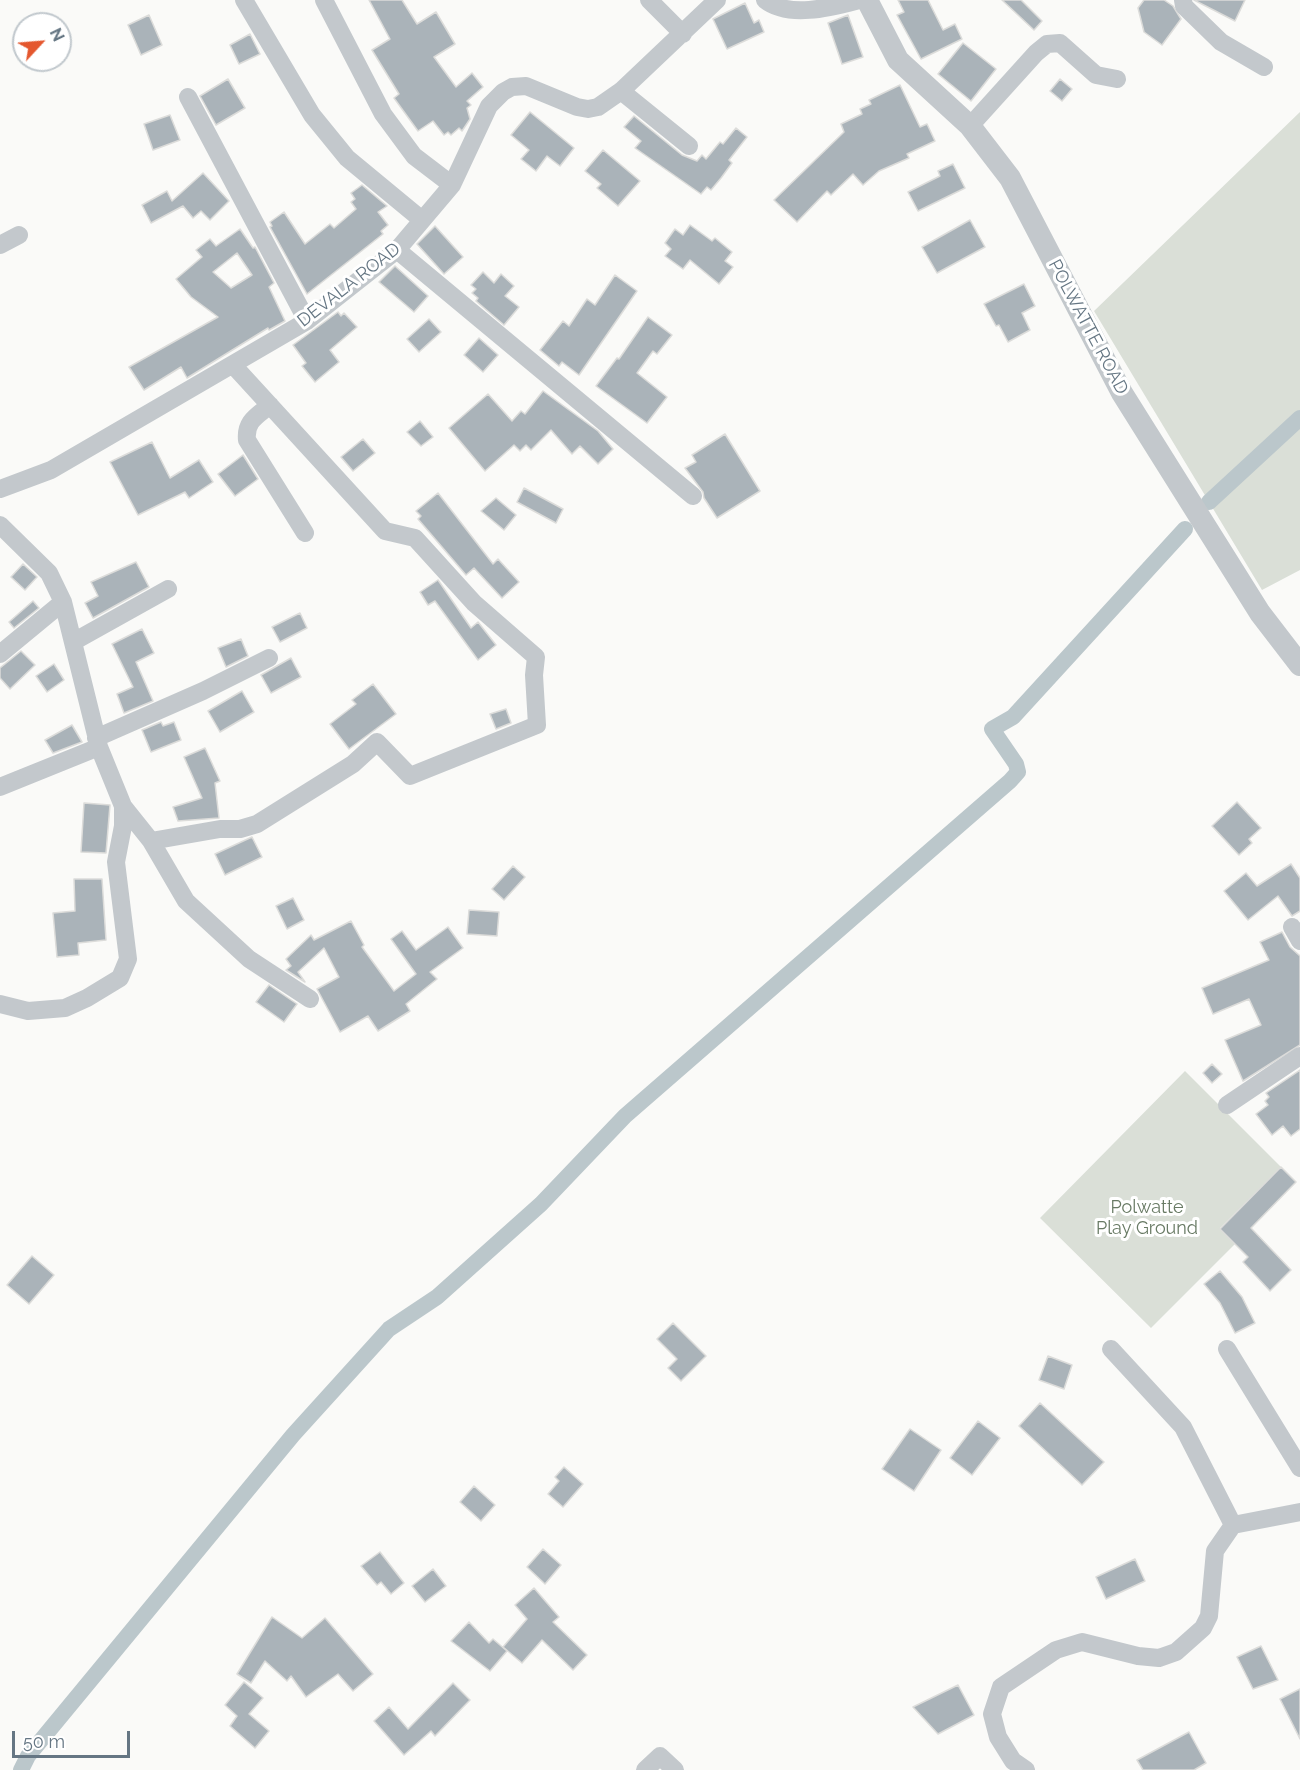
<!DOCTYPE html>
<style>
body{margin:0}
#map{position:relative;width:1300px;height:1770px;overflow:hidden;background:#fafaf8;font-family:Raleway,sans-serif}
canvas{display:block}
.north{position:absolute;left:12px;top:12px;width:60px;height:60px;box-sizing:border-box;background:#fff;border:2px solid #c1c8cd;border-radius:50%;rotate:64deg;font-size:16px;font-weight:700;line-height:24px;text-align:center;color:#657683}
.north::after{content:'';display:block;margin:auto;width:21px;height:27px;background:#e4572e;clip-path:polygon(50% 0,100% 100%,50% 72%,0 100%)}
.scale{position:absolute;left:12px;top:1731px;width:118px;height:27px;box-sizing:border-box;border:3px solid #657683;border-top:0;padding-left:8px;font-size:18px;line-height:21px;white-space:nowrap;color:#657683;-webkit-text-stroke:4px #fff;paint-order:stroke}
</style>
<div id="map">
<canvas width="1300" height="1770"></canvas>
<div class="north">N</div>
<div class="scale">50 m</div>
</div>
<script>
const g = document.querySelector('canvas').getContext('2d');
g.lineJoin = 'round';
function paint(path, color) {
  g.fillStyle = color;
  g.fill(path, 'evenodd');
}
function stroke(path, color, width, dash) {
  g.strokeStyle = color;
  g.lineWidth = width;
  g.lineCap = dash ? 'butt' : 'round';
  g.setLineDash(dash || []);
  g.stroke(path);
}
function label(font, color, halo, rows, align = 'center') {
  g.font = font + ' Raleway,sans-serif';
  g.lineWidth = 6;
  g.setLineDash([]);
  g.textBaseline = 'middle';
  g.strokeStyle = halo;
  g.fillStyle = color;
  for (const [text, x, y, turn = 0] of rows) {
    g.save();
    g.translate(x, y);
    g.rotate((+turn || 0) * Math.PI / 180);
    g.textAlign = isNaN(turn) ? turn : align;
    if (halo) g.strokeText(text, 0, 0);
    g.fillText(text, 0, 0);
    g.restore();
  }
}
const green = new Path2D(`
 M 1300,112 L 1300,570 L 1262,590 L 1094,311 Z
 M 1185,1071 L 1281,1167 L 1220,1228 L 1235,1244 L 1151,1328 L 1040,1218 Z`);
const canal = new Path2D(`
 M 1209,502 L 1300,418
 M 21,1770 L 28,1756 L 293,1435 L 389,1329 L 437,1297 L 541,1204 L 625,1116 L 1010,781 L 1018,772 L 1016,764 L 992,729 L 1013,717 L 1185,529`);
const building = new Path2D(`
 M 369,0 L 402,0 L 417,24 L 436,12 L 455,44 L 434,57 L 456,87 L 472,73 L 483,87 L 467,101 L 471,105 L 467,108 L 470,119 L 462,131 L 459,128 L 451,135 L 448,132 L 444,135 L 433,121 L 418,131 L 394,98 L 399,94 L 372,50 L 390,39 Z
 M 898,0 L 928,0 L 943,30 L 955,24 L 962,39 L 921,59 L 897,15 L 904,12 Z
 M 1002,0 L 1021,0 L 1042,21 L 1034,30 Z
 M 1144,0 L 1164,0 L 1173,6 L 1181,19 L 1162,45 L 1144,32 L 1138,8 Z
 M 1194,0 L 1245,0 L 1235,21 Z
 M 745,3 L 754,23 L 759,20 L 764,32 L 727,49 L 713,19 Z
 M 149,15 L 162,45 L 141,55 L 128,25 Z
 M 848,15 L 863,57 L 842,64 L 828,23 Z
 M 250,34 L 260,54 L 239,64 L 230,45 Z
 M 963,43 L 996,69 L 971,101 L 938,74 Z
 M 228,79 L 245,108 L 216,125 L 200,96 Z
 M 1060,79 L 1072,89 L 1062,101 L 1050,91 Z
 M 900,85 L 920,127 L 927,124 L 935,141 L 907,154 L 909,158 L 879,171 L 863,185 L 853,174 L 831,195 L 827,191 L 797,222 L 774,200 L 844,132 L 841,124 L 862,114 L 860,109 L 871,104 L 869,100 Z
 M 530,112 L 574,148 L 560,166 L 547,156 L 536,171 L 521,159 L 529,150 L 511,135 Z
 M 170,115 L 180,140 L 153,150 L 144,124 Z
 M 634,116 L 682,155 L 697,161 L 702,155 L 706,159 L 720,142 L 723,144 L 736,128 L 747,137 L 729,160 L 732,163 L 721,178 L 711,190 L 707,187 L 701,194 L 635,148 L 641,141 L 624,127 Z
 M 603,150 L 640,181 L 618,206 L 597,188 L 601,184 L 585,171 Z
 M 953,164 L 965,188 L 918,211 L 908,192 L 940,176 L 938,171 Z
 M 203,173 L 229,201 L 210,220 L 201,211 L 193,218 L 183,206 L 151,223 L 142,205 L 167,191 L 172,201 Z
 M 362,185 L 387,206 L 378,212 L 388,225 L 381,231 L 383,234 L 307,294 L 270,227 L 272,226 L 270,222 L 284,212 L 305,244 L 330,224 L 334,228 L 356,209 L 351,202 L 355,199 L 351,193 Z
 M 970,220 L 985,247 L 937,273 L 922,247 Z
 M 690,225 L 712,241 L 715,238 L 732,252 L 725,261 L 733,267 L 719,284 L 690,260 L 683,269 L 665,256 L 671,249 L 665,243 L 675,229 L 683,235 Z
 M 435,226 L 463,257 L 444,274 L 417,244 Z
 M 240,229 L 253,248 L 255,247 L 274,283 L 269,287 L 285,321 L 269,330 L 268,328 L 187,378 L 181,367 L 144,390 L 129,367 L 218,317 L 191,297 L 176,279 L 202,257 L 196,250 L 210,239 L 216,246 ZM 237,253 L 252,275 L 231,288 L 213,272 Z
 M 395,266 L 428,296 L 414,312 L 379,282 Z
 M 483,272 L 494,283 L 501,274 L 514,286 L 505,296 L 519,307 L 504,325 L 476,301 L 478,298 L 472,293 L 476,289 L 471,285 Z
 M 615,275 L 637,291 L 579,375 L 562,362 L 559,366 L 540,350 L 563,321 L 569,326 L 587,299 L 595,305 Z
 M 1024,284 L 1035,306 L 1022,313 L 1030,330 L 1008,342 L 999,325 L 996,326 L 984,304 Z
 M 338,312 L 341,316 L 344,313 L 357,327 L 330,350 L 339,362 L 315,382 L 302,366 L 306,363 L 293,345 Z
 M 648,317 L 672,335 L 657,354 L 653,351 L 637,373 L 667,397 L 647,423 L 596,386 L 617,358 L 619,359 Z
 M 429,319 L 441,332 L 419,352 L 407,339 Z
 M 479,338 L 498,355 L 483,372 L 464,355 Z
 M 543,391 L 598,431 L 613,449 L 598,464 L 580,446 L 572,454 L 551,430 L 531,450 L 526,445 L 520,451 L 514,445 L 485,471 L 449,428 L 488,394 L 512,421 L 521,411 L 525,414 Z
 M 420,421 L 433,437 L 421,446 L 407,432 Z
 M 725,434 L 760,491 L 717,518 L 704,498 L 703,492 L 685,468 L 696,462 L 692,455 Z
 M 363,439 L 375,453 L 353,471 L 341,457 Z
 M 152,442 L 170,478 L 199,460 L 213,482 L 189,498 L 185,492 L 138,515 L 110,462 Z
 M 243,455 L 258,479 L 235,496 L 218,474 Z
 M 524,488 L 563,509 L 556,523 L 517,502 Z
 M 438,493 L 493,564 L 498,559 L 519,582 L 502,598 L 474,568 L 466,575 L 418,519 L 421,516 L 416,511 Z
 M 496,498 L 516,515 L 504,530 L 481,511 Z
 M 136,562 L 149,587 L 93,618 L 85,603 L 98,596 L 91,582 Z
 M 23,564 L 37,577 L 25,590 L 11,577 Z
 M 438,580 L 471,628 L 478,622 L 496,645 L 478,660 L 435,601 L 428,605 L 420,592 Z
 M 33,601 L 39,608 L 14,628 L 9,622 Z
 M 300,613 L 307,628 L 280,642 L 272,627 Z
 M 142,629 L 154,653 L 136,662 L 153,701 L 124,713 L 117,694 L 133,687 L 112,644 Z
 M 241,639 L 248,656 L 226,667 L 218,648 Z
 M 21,651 L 35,665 L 10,689 L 0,678 L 0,668 Z
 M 291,658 L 301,677 L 271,693 L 261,675 Z
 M 54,664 L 64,680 L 47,692 L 36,676 Z
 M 373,684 L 396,714 L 349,749 L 330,724 L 356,704 L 352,700 Z
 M 242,691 L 254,712 L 220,732 L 208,711 Z
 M 506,709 L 511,723 L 496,729 L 490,714 Z
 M 161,722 L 163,726 L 174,722 L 181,740 L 151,752 L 142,730 Z
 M 72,725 L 82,742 L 53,753 L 45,740 Z
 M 205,748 L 220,781 L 215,783 L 219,818 L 178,821 L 173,807 L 202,798 L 184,757 Z
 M 1237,802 L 1261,828 L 1249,839 L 1252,843 L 1239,855 L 1212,826 Z
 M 84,803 L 110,805 L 106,853 L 81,852 Z
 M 252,837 L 262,857 L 225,875 L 215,854 Z
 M 1291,864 L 1300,878 L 1300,911 L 1292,916 L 1278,896 L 1248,920 L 1224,891 L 1246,873 L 1257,886 Z
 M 513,866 L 525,877 L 504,900 L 492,889 Z
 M 74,879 L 102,879 L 106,940 L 78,943 L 79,955 L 57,957 L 53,913 L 75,911 Z
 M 293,898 L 304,920 L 287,929 L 276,906 Z
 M 469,910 L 499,912 L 497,936 L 467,934 Z
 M 351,921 L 364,945 L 362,947 L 394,991 L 416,974 L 391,939 L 402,931 L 416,950 L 448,927 L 463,948 L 430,972 L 437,979 L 406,1004 L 410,1011 L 378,1031 L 368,1016 L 340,1032 L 317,989 L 339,977 L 324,948 L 298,972 L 305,982 L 286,970 L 291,966 L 286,959 L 311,935 L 314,940 Z
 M 1282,932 L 1290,947 L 1300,956 L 1300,1045 L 1243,1081 L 1225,1040 L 1261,1025 L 1249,999 L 1213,1014 L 1202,988 L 1269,960 L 1260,942 Z
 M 269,985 L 297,1004 L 284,1022 L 256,1002 Z
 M 1212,1064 L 1222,1074 L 1212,1083 L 1203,1073 Z
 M 1300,1070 L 1300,1129 L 1291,1136 L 1283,1126 L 1272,1135 L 1256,1114 L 1268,1105 L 1265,1101 L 1269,1097 L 1266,1093 Z
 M 1281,1167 L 1296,1182 L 1251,1228 L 1291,1270 L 1270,1291 L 1243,1262 L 1248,1257 L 1220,1229 Z
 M 32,1256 L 54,1275 L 29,1304 L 7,1285 Z
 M 1220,1271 L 1242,1297 L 1255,1323 L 1235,1333 L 1220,1303 L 1204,1284 Z
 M 673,1323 L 706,1356 L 681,1381 L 668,1368 L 677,1359 L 657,1339 Z
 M 1048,1356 L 1072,1365 L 1064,1389 L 1039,1380 Z
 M 1040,1403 L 1104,1462 L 1082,1485 L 1019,1426 Z
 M 978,1421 L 1000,1438 L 972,1475 L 950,1458 Z
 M 910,1429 L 941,1450 L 914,1491 L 882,1469 Z
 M 564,1467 L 583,1484 L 563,1507 L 548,1494 L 559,1481 L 555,1477 Z
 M 474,1486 L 495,1505 L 481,1521 L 460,1502 Z
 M 543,1549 L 561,1565 L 545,1584 L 527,1567 Z
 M 380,1552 L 404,1583 L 391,1594 L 381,1582 L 377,1585 L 361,1566 Z
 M 1135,1559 L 1145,1581 L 1106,1599 L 1096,1577 Z
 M 433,1569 L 446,1586 L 425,1602 L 412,1586 Z
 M 534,1588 L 559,1617 L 553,1622 L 587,1655 L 573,1670 L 542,1640 L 522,1663 L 503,1647 L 527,1619 L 515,1605 Z
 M 272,1617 L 302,1638 L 325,1618 L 373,1674 L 353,1691 L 338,1674 L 306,1697 L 291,1676 L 287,1681 L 265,1661 L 251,1683 L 237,1674 Z
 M 469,1622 L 489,1643 L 493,1639 L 507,1651 L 490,1671 L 451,1641 Z
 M 1261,1646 L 1278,1680 L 1253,1689 L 1237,1657 Z
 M 244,1682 L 263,1698 L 249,1714 L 269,1731 L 255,1748 L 230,1726 L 237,1716 L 225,1705 Z
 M 453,1683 L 470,1700 L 435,1736 L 431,1731 L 404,1755 L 374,1721 L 389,1707 L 408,1729 Z
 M 958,1685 L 974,1715 L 938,1734 L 913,1707 Z
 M 1300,1689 L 1300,1739 L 1280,1699 Z
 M 1189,1732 L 1206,1763 L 1194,1770 L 1143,1770 L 1137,1760 Z`);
const minor = new Path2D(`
 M 244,0 L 312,115 L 347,158 L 422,220
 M 324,0 L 383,114 L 414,156 L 452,185
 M 649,0 L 683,34
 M 765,0 C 789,19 832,7 859,0
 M 1183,0 L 1184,6 L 1221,42 L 1264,67
 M 621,91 L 689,146
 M 188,97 L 307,321
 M 970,126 L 1036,53 L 1047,44 L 1060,43 L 1096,75 L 1117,79
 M 0,245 L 19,235
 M 397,250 L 693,496
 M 270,405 C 257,416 245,421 247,440 L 305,533
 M 0,489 L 51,470 L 307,321 L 397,250 L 452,185 L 489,106 L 503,92 L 512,87 L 526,86 L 577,107 L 588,109 L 598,107 L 621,91 L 717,0
 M 0,525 L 49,573 L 63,602 L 99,747 L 123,806 L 123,826 L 116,862 L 128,959 L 120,978 L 87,998 L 65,1008 L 28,1011 L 0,1004
 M 73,642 L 168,589
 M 0,654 L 63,602
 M 96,738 L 203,691 L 269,658
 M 0,787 L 99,747
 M 123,806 L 151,841 L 186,901 L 249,959 L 310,999
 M 151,841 L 220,829 L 240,829 L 257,824 L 353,764 L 377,742 L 410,776 L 537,725 L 534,675 L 536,657 L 474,603 L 415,538 L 385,531 L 233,365
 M 1292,927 L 1300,941
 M 1227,1105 L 1300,1056
 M 1111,1349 L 1183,1427 L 1233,1525
 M 1227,1349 L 1300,1468
 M 645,1770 L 660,1756 L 675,1770
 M 1026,1770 L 1013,1761 L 998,1737 L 992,1714 L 1001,1687 L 1056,1650 L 1082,1642 L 1138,1656 L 1159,1658 L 1176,1652 L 1203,1628 L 1209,1616 L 1215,1551 L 1233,1525 L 1300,1512`);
const tertiary = new Path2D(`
 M 867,0 L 898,60 L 970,126 L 1010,178 L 1122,393 L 1260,613 L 1300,665`);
const streetNames = [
 ["DEVALA ROAD",349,285,-38],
 ["POLWATTE ROAD",1088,327,62]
];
const parkNames = [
 ["Polwatte",1147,1208],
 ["Play Ground",1147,1229]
];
paint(green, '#dadfd7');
stroke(canal, '#bbc7cb', 16);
paint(building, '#aab3b9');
stroke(building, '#dcdcda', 1.5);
stroke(minor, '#c3c8cc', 18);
stroke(tertiary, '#c3c8cc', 22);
label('18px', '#657683', '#fff', streetNames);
label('18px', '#687a64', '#fff', parkNames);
</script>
